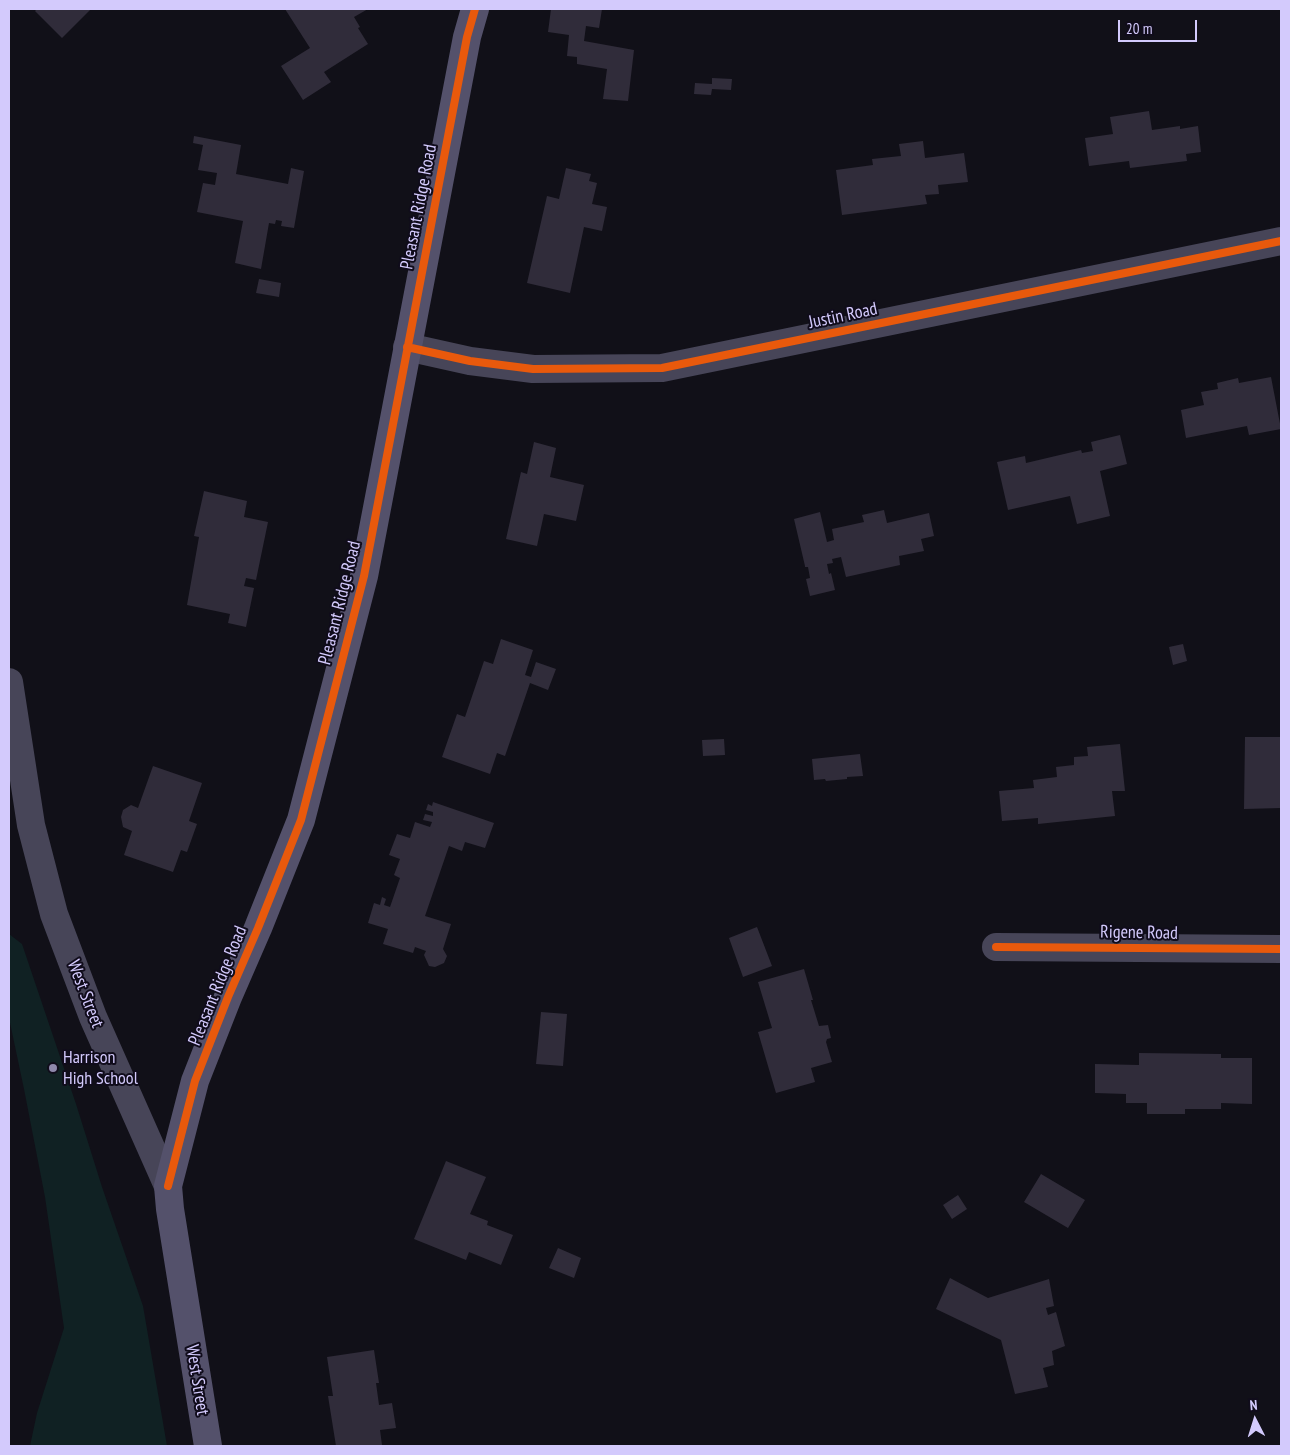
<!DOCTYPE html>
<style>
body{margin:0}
#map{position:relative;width:1290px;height:1455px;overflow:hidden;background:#111018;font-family:"PT Sans Narrow",sans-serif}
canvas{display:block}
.frame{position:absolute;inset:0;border:10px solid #d3cafc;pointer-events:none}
.north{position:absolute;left:1230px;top:1395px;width:50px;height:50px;-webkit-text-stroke:4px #100c1b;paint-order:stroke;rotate:355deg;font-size:14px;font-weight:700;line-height:20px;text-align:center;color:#d3cafc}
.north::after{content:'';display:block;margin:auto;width:18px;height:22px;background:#d3cafc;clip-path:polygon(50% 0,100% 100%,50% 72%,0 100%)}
.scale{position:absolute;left:1118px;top:20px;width:79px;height:22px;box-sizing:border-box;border:2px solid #d3cafc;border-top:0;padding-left:6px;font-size:15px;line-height:18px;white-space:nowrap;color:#d3cafc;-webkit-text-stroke:4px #100c1b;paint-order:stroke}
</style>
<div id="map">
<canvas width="1290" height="1455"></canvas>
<div class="frame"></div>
<div class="north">N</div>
<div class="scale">20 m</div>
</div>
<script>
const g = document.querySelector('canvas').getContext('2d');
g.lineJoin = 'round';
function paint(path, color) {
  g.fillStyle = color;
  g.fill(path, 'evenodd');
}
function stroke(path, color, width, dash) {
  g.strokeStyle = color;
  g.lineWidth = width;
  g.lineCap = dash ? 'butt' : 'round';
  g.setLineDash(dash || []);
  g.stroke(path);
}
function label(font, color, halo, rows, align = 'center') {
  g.font = font + ' "PT Sans Narrow",sans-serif';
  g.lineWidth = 4;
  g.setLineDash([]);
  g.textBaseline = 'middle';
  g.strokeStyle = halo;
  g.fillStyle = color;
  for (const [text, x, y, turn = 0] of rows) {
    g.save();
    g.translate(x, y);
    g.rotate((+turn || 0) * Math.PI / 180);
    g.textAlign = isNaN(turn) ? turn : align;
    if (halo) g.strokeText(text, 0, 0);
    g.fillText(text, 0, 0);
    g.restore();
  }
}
const green = new Path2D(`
 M 9,934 L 22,944 L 76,1104 L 102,1187 L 143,1306 L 167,1446 L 30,1446 L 37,1413 L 64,1328 L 45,1197 L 24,1089 L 9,1018 Z`);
const building = new Path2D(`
 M 37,9 L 91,9 L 62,38 L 35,11 Z
 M 285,9 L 368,9 L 354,17 L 360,27 L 358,28 L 368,44 L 324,72 L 331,82 L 303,100 L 281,66 L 310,48 Z
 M 551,9 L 602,9 L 599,28 L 586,26 L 584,41 L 634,50 L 628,101 L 603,99 L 607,69 L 577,64 L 577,57 L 567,56 L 569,35 L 548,32 Z
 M 712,78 L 732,79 L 731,90 L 712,89 L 711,95 L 694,94 L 695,83 L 712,84 Z
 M 1149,111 L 1152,130 L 1180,126 L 1180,129 L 1198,126 L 1201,152 L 1186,154 L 1187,161 L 1130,168 L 1129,161 L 1089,166 L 1085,138 L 1113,134 L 1110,117 Z
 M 194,136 L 241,145 L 236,174 L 288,184 L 291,168 L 304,171 L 294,228 L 281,226 L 282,221 L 276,220 L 275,224 L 269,223 L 261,269 L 235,263 L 243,221 L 197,212 L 203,183 L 215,185 L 217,173 L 198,170 L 203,145 L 193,143 Z
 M 923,141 L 925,158 L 964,153 L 968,182 L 938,185 L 939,194 L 925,195 L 927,204 L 842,215 L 836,170 L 873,165 L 872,159 L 901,156 L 899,144 Z
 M 566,168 L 591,174 L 589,181 L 597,183 L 592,204 L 607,207 L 602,231 L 584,227 L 570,293 L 527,283 L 547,196 L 559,199 Z
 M 259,279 L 281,283 L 279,297 L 256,293 Z
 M 1271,377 L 1281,429 L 1249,435 L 1247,426 L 1186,438 L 1181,410 L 1204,405 L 1201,392 L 1218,389 L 1217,383 L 1238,378 L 1239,383 Z
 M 1120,435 L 1127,464 L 1100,471 L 1110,516 L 1077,524 L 1070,496 L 1008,510 L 997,462 L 1025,456 L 1026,463 L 1081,450 L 1082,453 L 1093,451 L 1091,442 Z
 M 534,442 L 556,448 L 550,477 L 584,485 L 576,521 L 544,514 L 537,546 L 506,539 L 521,472 L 527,474 Z
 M 204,491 L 247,501 L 244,517 L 268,522 L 256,580 L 246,578 L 244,586 L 254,588 L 246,627 L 228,623 L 230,614 L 187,605 L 199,537 L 194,536 Z
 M 884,510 L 887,523 L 929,513 L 934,536 L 921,539 L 924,551 L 899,556 L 900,565 L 846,577 L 841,557 L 832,559 L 833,563 L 827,564 L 829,574 L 831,573 L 835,590 L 810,596 L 806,579 L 810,578 L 808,567 L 805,567 L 805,566 L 794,519 L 820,512 L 827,542 L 834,540 L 832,529 L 864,522 L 862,515 Z
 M 501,639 L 533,650 L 525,675 L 531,677 L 536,662 L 556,669 L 548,690 L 530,683 L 505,756 L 497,753 L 490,774 L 442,757 L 457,714 L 465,717 L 484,661 L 493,664 Z
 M 1183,644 L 1187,661 L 1173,665 L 1169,647 Z
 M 1245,737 L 1281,737 L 1281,808 L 1244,809 Z
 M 724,739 L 725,755 L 703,756 L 702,740 Z
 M 1120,744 L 1125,791 L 1112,791 L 1115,816 L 1038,824 L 1038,818 L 1002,821 L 999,791 L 1034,788 L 1033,780 L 1057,777 L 1056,767 L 1074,765 L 1074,757 L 1088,756 L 1087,747 Z
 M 860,754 L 863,776 L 847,777 L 847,779 L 826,781 L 825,779 L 814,780 L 812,759 Z
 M 153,766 L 202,783 L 189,821 L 197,824 L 187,852 L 181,850 L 173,872 L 124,855 L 132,831 L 123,827 L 121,817 L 123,810 L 131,805 L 138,808 Z
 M 433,802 L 494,823 L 485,848 L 465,842 L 462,851 L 449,846 L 425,916 L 451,924 L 443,949 L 447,956 L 444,963 L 435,967 L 429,966 L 424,955 L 426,951 L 415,947 L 413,953 L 383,944 L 388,929 L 368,923 L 374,903 L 380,905 L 382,897 L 386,899 L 384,905 L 390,907 L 400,878 L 394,875 L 400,859 L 389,855 L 397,834 L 410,838 L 415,822 L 430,827 L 432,822 L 423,820 L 425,814 L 433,816 L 433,812 L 426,810 L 428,804 L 432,806 Z
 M 757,927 L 772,966 L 743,977 L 729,938 Z
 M 804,969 L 813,1000 L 811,1000 L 819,1026 L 828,1025 L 831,1038 L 827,1039 L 826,1042 L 832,1062 L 811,1068 L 815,1082 L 776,1093 L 758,1032 L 772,1028 L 758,982 Z
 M 541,1012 L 567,1014 L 563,1066 L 536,1064 Z
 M 1139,1053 L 1221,1054 L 1221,1058 L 1252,1058 L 1252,1104 L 1221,1103 L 1221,1109 L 1185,1109 L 1185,1114 L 1147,1114 L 1147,1103 L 1126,1103 L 1126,1094 L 1095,1093 L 1095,1064 L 1139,1065 Z
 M 446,1161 L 486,1177 L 470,1214 L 488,1221 L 487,1225 L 513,1235 L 501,1265 L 469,1252 L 466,1260 L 414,1239 Z
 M 1041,1174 L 1085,1200 L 1068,1228 L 1024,1202 Z
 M 958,1195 L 967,1209 L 952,1219 L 943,1205 Z
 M 558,1248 L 581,1258 L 574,1278 L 549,1268 Z
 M 950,1278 L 988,1298 L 1049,1279 L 1054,1306 L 1046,1308 L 1048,1315 L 1056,1312 L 1065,1346 L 1052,1351 L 1054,1365 L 1043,1368 L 1048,1387 L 1015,1394 L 1001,1340 L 936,1309 Z
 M 374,1350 L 379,1383 L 376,1383 L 379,1405 L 392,1403 L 396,1428 L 380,1430 L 382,1445 L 336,1446 L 328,1396 L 333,1396 L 327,1357 Z`);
const street = new Path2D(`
 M 407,347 L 470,361 L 533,369 L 662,368 L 1281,241
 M 9,682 L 31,825 L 54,914 L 93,1017 L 168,1186
 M 996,947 L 1281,949`);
const secondary = new Path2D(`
 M 208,1446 L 170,1209 L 168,1186 L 195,1081 L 228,997 L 258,928 L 301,820 L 364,576 L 467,37 L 475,9`);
const cycleway = new Path2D(`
 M 407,347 L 470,361 L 533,369 L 662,368 L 1281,241
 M 996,947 L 1281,949
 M 168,1186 L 195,1081 L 228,997 L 258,928 L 301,820 L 364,576 L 467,37 L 475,9`);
const markers = [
 [53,1068,5,"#8f89ac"]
];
const streetNames = [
 ["Pleasant Ridge Road",419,207,-79],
 ["Justin Road",843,316,-12],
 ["Pleasant Ridge Road",340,603,-76],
 ["Rigene Road",1139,933,1],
 ["Pleasant Ridge Road",218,986,-68],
 ["West Street",85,994,69],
 ["West Street",197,1380,81]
];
const poiNames = [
 ["Harrison",63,1058],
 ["High School",63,1079]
];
paint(green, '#102123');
paint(building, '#302c3a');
stroke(street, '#474558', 28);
stroke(secondary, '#54516b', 28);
stroke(cycleway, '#e8590c', 8);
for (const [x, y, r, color] of markers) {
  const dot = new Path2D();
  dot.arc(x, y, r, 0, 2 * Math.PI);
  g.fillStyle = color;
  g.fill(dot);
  stroke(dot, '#100c1b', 2);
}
label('18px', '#d3cafc', '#100c1b', streetNames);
label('18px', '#d3cafc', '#100c1b', poiNames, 'left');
</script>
